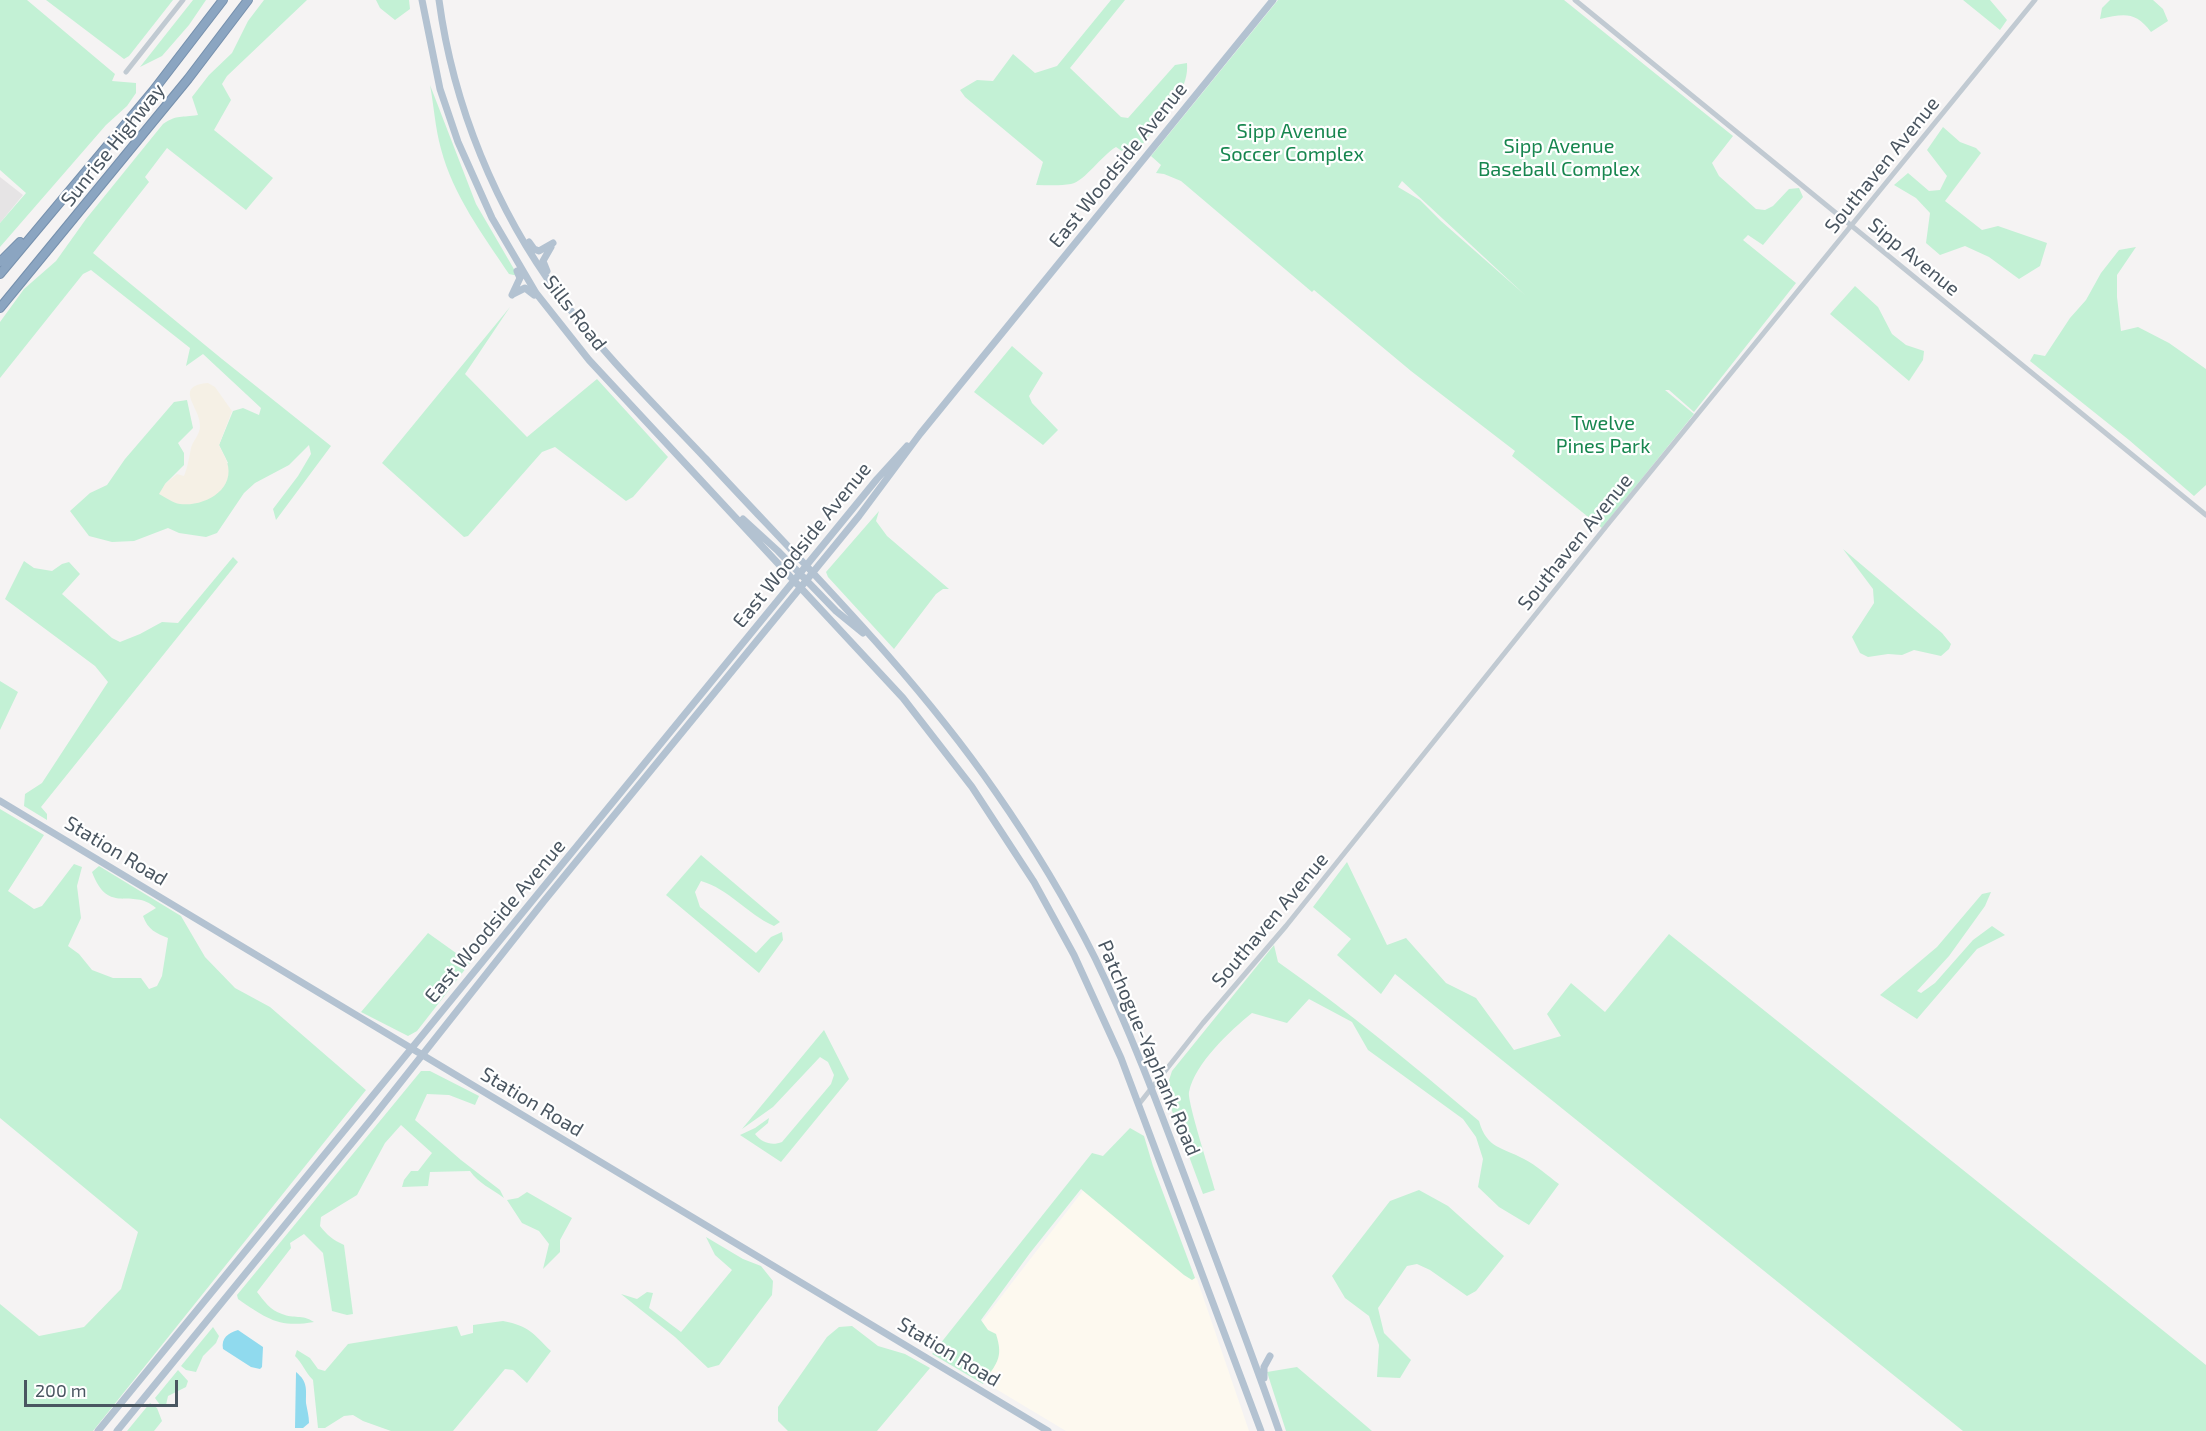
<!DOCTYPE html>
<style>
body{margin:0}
#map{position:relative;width:2206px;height:1431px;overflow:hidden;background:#f5f3f3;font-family:"Exo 2",sans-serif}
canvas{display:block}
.scale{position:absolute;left:24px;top:1380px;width:154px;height:27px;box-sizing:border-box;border:3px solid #4a5661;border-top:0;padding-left:8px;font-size:18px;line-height:21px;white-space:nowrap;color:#4a5661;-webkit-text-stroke:4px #fff;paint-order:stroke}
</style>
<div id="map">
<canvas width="2206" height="1431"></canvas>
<div class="scale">200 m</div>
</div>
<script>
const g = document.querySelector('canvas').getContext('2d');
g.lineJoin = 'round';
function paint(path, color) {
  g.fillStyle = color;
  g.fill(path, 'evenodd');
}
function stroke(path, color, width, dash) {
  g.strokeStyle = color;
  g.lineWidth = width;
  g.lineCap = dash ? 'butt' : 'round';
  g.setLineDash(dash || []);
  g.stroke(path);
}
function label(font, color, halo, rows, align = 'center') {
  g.font = font + ' "Exo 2",sans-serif';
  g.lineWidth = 4.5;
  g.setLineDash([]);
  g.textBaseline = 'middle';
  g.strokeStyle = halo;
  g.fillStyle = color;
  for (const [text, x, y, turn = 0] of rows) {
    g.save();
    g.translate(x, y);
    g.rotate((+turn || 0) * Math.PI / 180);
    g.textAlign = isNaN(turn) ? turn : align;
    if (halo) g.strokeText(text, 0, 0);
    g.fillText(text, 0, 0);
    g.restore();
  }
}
const commercial = new Path2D(`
 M 1085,1188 L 1197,1279 L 1249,1431 L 1066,1431 L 951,1362 Z`);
const education = new Path2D(`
 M 0,177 L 23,195 L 0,223 Z`);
const green = new Path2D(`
 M 0,0 L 27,0 L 115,74 L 112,81 L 136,83 L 136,93 L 127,106 L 106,125 L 0,247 L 0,223 L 26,193 L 0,170 Z
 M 46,0 L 173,0 L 129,56 L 124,59 Z
 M 193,0 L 206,0 L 189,25 L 162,56 L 140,67 Z
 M 264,0 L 307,0 L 227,76 L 222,84 L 231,100 L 214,130 L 273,178 L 246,210 L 167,148 L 145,177 L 149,182 L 93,253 L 222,359 L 331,446 L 276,520 L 273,509 L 298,476 L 311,454 L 309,445 L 289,465 L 255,483 L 244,493 L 217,533 L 206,537 L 179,533 L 168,528 L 134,541 L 112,542 L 89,536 L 70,511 L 90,493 L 107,485 L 125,459 L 174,402 L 187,400 L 193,428 L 178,443 L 184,453 L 184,465 L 165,484 L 228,463 L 219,445 L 233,411 L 243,408 L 259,415 L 261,408 L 203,354 L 186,366 L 190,348 L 91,270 L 83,274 L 0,378 L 0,322 L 24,289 L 56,261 L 86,219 L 163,124 C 178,114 181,118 198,115 L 192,97 L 209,75 L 232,53 L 248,21 Z
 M 376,0 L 409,0 L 410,9 L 395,20 L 380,8 Z
 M 1111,0 L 1125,0 L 1070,68 L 1121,117 L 1128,118 L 1175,65 L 1187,63 C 1188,76 1184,84 1179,96 L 1132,158 L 1116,147 C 1101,156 1085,181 1071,184 C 1060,186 1047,185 1036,185 L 1043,162 L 965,97 L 960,90 L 977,80 L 993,81 L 1013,54 L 1035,73 L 1057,66 Z
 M 1278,0 L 1564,0 L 1733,136 L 1712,163 L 1719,176 L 1756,209 L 1765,210 L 1773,206 L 1789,189 L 1799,188 L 1803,197 L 1763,245 L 1748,235 L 1743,240 L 1796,283 L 1694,412 L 1669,390 L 1665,390 L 1694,414 L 1602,528 L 1512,456 L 1515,451 L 1411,371 L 1314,290 L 1312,292 L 1181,181 L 1164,174 L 1156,173 L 1161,165 L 1151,156 ZM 1402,181 L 1525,295 L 1441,221 L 1420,200 L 1398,187 Z
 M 1963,0 L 1990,0 L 2007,20 L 2000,30 Z
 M 2110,0 L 2153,0 L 2163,9 L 2168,21 L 2151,32 C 2135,11 2124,14 2100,19 L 2102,8 Z
 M 430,85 L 476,204 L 518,276 L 509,274 C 483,235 453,195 441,149 C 435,128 434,106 430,85 Z
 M 1943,127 L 1960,142 L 1976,148 L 1981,153 L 1945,201 L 1982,230 L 1998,226 L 2047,243 L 2040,266 L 2019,279 L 1989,257 L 1965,246 L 1940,255 L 1926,243 L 1930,213 L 1916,198 L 1894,185 L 1908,173 L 1929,191 L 1940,190 L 1947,176 L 1927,150 Z
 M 2136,247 L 2117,275 L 2117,297 L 2121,331 L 2138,327 L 2169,343 L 2206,369 L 2206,485 L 2194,496 L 2129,440 L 2030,361 L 2034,354 L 2045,356 L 2070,318 L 2086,300 L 2101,273 L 2119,250 Z
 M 1855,286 L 1878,307 L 1892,334 L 1906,345 L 1924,351 L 1923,360 L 1909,381 L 1830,314 Z
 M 510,307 L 465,374 L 527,437 L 597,379 L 668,457 L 633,497 L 626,501 L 555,447 L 542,452 L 468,536 L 464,537 L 382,463 Z
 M 1012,346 L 1043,373 L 1029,396 L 1032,403 L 1058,430 L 1043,445 L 974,392 Z
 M 879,511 L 876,521 L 887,536 L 949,589 L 943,589 L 936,594 L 894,649 L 828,577 L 826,572 Z
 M 1843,549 L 1942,633 L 1951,644 L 1949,649 L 1941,656 L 1914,650 L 1902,655 L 1888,654 L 1868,657 L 1860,653 L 1852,637 L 1874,603 L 1873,589 Z
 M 233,557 L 238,562 L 41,807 L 47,814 L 47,820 L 24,806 L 25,794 L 42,783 L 108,682 L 95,666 L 5,599 L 24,561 L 34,568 L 52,571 L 62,564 L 69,562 L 80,574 L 62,594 L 112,638 L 120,642 L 140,634 L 162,622 L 178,623 Z
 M 0,681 L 18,692 L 0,730 Z
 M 0,809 L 44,835 L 8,891 L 34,909 L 42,906 L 74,864 L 82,867 L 77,886 L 81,918 L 68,946 L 79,954 L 92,970 L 113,978 L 141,978 L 149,989 L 157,986 L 162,976 L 168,938 C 156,933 148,930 143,916 L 156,908 C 131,886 109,917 92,872 L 99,866 L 181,916 L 205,957 L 235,988 L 270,1007 L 366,1090 L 93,1431 L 0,1431 L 0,1304 L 39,1336 L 84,1327 L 121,1289 L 138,1232 L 0,1118 Z
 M 701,855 L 780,922 L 774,926 C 747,914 729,889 701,881 L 695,892 L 700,907 L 756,953 L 771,937 L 782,932 L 783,940 L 759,973 L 666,895 Z
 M 1347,862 L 1387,945 L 1406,938 L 1446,983 L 1476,998 L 1514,1050 L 1561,1036 L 1547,1014 L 1571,983 L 1605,1012 L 1669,934 L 2206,1365 L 2206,1431 L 1963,1431 L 1395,974 L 1381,994 L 1337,955 L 1351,939 L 1313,907 Z
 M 1991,892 L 1985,906 L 1949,956 L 1917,991 L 1921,993 L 1935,983 L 1973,940 L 1992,926 L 2005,935 L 1977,949 L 1917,1019 L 1880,995 L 1937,947 L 1982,894 Z
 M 428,933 L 470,963 L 417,1031 L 408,1036 L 361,1012 Z
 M 1274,945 L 1278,962 C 1348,1011 1414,1066 1479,1121 C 1487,1149 1502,1147 1524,1159 C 1536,1165 1548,1176 1559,1184 L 1529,1225 L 1499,1207 L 1478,1187 L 1483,1159 L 1476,1137 L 1463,1119 L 1368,1050 L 1352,1022 L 1309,999 L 1287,1023 L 1252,1013 C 1230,1031 1195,1063 1189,1092 C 1187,1101 1211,1175 1215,1190 L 1203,1194 L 1165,1092 L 1172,1071 Z
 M 824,1030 L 849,1079 L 781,1162 L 740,1135 L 755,1128 L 769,1118 L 768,1123 L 755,1134 C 762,1143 772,1146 782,1142 L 831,1084 L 834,1075 L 828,1062 L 820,1057 L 773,1107 L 742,1129 Z
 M 421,1071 L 430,1071 L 479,1096 L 475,1105 L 449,1095 L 427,1094 L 415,1120 L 461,1160 L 500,1190 L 504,1198 C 491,1188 479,1184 470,1171 L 430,1172 L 428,1186 L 402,1187 L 404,1180 L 411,1171 L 418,1171 L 432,1153 L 401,1125 L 385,1143 L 357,1195 L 321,1217 L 320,1226 C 327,1235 333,1240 344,1245 L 353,1314 L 347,1315 L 332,1311 L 323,1253 L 304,1234 L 290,1243 L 291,1248 L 257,1292 C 264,1301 270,1310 282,1314 C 294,1319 302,1314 314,1322 C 279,1328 267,1319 238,1299 L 237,1295 Z
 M 1130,1128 L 1144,1136 L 1153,1166 L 1195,1278 L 1192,1280 L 1184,1275 L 1081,1189 L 1030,1253 L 981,1320 L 988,1330 L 996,1334 C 1004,1359 996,1363 983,1384 L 932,1354 L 1092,1153 L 1103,1156 Z
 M 1419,1190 L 1448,1206 L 1504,1256 L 1476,1291 L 1467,1296 L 1430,1270 L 1417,1264 L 1407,1266 L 1378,1308 L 1384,1333 L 1411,1360 L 1400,1378 L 1377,1377 L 1379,1345 L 1369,1316 L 1345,1298 L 1332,1276 L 1390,1201 Z
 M 527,1192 L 572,1218 L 560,1240 L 560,1252 L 543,1269 L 549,1244 L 539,1231 L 522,1223 L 507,1200 L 518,1198 Z
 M 706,1237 L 743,1259 L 761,1266 L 773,1281 L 772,1295 L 719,1365 L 708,1368 L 675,1337 L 621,1294 L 637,1299 L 647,1292 L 653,1293 L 649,1308 L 681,1332 L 732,1270 L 715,1255 Z
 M 503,1321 C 530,1326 533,1334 551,1351 L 527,1383 L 513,1370 L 505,1369 L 453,1431 L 391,1431 L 363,1421 L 353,1415 L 344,1416 L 325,1428 L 318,1428 L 313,1380 C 305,1372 303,1364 295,1356 L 297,1350 L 310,1358 L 318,1369 L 325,1371 L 348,1344 L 457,1326 L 461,1336 L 473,1333 L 473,1325 Z
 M 852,1326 L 878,1346 L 905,1354 L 930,1368 L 877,1431 L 788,1431 L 778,1421 L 778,1407 L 827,1337 L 839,1327 Z
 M 213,1327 L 219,1336 L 216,1343 L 203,1356 L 196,1372 L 186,1370 L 181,1366 Z
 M 1297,1367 L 1372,1431 L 1286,1431 L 1267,1372 Z
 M 178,1370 L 188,1381 L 186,1387 L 168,1396 L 166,1405 L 160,1405 L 155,1398 Z
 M 150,1403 L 157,1408 L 162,1421 L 154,1431 L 127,1431 Z`);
const sand = new Path2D(`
 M 208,383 L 215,387 L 232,411 L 219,445 C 221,450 225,456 227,462 C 236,490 204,507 180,504 C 173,503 165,497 159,494 L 165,484 L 177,474 L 184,476 C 188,466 189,458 191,448 C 193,440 200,435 200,426 C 201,408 172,386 208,383 Z`);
const water = new Path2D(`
 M 238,1330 L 263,1347 L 262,1367 L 260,1369 L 251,1367 L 223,1349 C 221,1338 228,1333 238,1330 Z
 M 296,1372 C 308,1382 306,1389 306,1403 C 307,1409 309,1416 309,1423 L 303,1428 L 295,1428 Z`);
const minor = new Path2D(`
 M 1575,0 L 2206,515
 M 126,72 L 183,0
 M 1139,1104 L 1203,1023 L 1286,926 L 1608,524 L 2035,0`);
const major = new Path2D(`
 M 422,0 L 440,89 L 458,142 L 492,218 L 536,293 L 589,360 L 903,698 L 972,787 L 1034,882 L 1074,955 L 1121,1058 L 1261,1431
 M 439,0 C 453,105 496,210 559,295 C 603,354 656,406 706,459 C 805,566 911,670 995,791 C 1032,844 1066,900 1095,958 C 1132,1034 1161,1113 1191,1193 C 1221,1272 1251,1351 1279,1431
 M 529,242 L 534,249 L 539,251 L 553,243
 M 547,271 L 543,261 L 551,247
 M 513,294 L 525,288 L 534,295
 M 512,295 L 520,278 L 517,271
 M 743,519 L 778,551 L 836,611 L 863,633
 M 0,801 L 1048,1431
 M 1264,1378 L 1264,1367 L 1270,1356
 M 98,1431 C 357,1113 619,798 877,479 L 907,446
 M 117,1431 L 374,1116 L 544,901 L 859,516 L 920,434 L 1273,0`);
const highway = new Path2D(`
 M 0,262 L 20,242
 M 0,274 L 153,91 L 223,0
 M 0,308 L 188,79 L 248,0`);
const parkNames = [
 ["Sipp Avenue",1292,131],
 ["Soccer Complex",1292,154],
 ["Sipp Avenue",1559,146],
 ["Baseball Complex",1559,169],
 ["Twelve",1603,423],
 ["Pines Park",1603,446]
];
const streetNames = [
 ["Sunrise Highway",113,145,-51],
 ["East Woodside Avenue",1118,165,-51],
 ["Southaven Avenue",1882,165,-51],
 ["Sipp Avenue",1914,257,39],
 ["Sills Road",575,313,52],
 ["Southaven Avenue",1575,542,-51],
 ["East Woodside Avenue",802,545,-51],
 ["Station Road",116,851,31],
 ["Southaven Avenue",1270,920,-50],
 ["East Woodside Avenue",495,921,-50],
 ["Patchogue-Yaphank Road",1149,1048,67],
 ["Station Road",532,1102,31],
 ["Station Road",949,1352,31]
];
paint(commercial, '#fdf9ef');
paint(education, '#e6e4e5');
paint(green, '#c3f1d5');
paint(sand, '#f5f0e5');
paint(water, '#90daee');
stroke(highway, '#7690ad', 10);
stroke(minor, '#c1cad2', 5);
stroke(major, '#b3c2d1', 7);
stroke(highway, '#8ba5c1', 8);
label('20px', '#17864f', '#fff', parkNames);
label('20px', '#4a5661', '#fff', streetNames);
</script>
